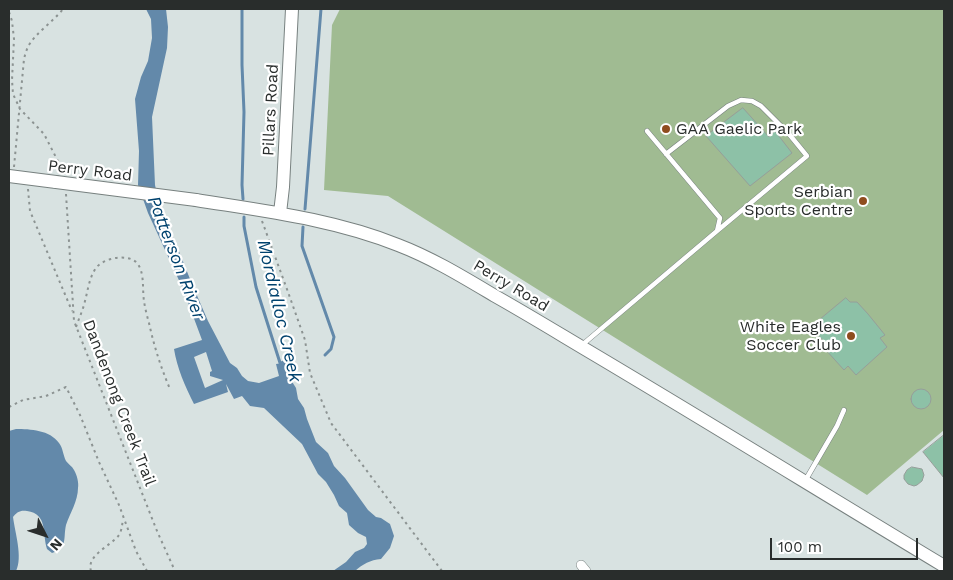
<!DOCTYPE html>
<style>
body{margin:0}
#map{position:relative;width:953px;height:580px;overflow:hidden;background:#d8e2e1;font-family:"Work Sans",sans-serif}
canvas{display:block}
.frame{position:absolute;inset:0;border:10px solid #292d2c;pointer-events:none}
.north{position:absolute;left:20px;top:510px;width:50px;height:50px;-webkit-text-stroke:4px #fff;paint-order:stroke;rotate:131deg;font-size:14px;font-weight:700;line-height:20px;text-align:center;color:#292d2c}
.north::after{content:'';display:block;margin:auto;width:18px;height:22px;background:#292d2c;clip-path:polygon(50% 0,100% 100%,50% 72%,0 100%)}
.scale{position:absolute;left:770px;top:538px;width:148px;height:22px;box-sizing:border-box;border:2px solid #292d2c;border-top:0;padding-left:6px;font-size:15px;line-height:18px;white-space:nowrap;color:#292d2c;-webkit-text-stroke:4px #fff;paint-order:stroke}
</style>
<div id="map">
<canvas width="953" height="580"></canvas>
<div class="frame"></div>
<div class="north">N</div>
<div class="scale">100 m</div>
</div>
<script>
const g = document.querySelector('canvas').getContext('2d');
g.lineJoin = 'round';
function paint(path, color) {
  g.fillStyle = color;
  g.fill(path, 'evenodd');
}
function stroke(path, color, width, dash) {
  g.strokeStyle = color;
  g.lineWidth = width;
  g.lineCap = dash ? 'butt' : 'round';
  g.setLineDash(dash || []);
  g.stroke(path);
}
function label(font, color, halo, rows, align = 'center') {
  g.font = font + ' "Work Sans",sans-serif';
  g.lineWidth = 4.5;
  g.setLineDash([]);
  g.textBaseline = 'middle';
  g.strokeStyle = halo;
  g.fillStyle = color;
  for (const [text, x, y, turn = 0] of rows) {
    g.save();
    g.translate(x, y);
    g.rotate((+turn || 0) * Math.PI / 180);
    g.textAlign = isNaN(turn) ? turn : align;
    if (halo) g.strokeText(text, 0, 0);
    g.fillText(text, 0, 0);
    g.restore();
  }
}
const green = new Path2D(`
 M 340,9 L 944,9 L 944,430 L 867,495 L 388,196 L 324,190 L 332,25 Z`);
const water = new Path2D(`
 M 146,9 L 166,9 L 168,27 L 167,48 L 152,117 L 155,185 L 160,208 L 178,249 L 192,284 L 208,321 L 230,363 L 237,368 L 242,376 L 248,381 L 259,383 L 279,376 L 276,364 L 291,362 L 294,372 L 291,380 L 296,388 L 298,399 L 304,408 L 307,419 L 316,442 L 328,453 L 334,466 L 345,478 L 368,510 L 376,517 L 381,518 L 390,524 L 394,536 L 390,548 L 381,559 C 370,560 363,564 355,571 L 333,571 L 346,562 L 355,552 L 364,548 L 367,544 L 366,537 L 358,533 L 349,525 L 347,513 L 339,506 L 334,495 L 326,482 L 318,474 L 302,444 L 264,408 L 250,406 L 242,396 L 234,399 L 226,384 L 228,392 L 194,404 C 185,386 177,368 174,349 L 202,340 L 183,289 L 148,213 L 138,185 L 139,151 L 135,99 L 141,77 L 148,61 L 152,38 L 151,19 ZM 206,352 L 212,371 L 210,372 L 210,376 L 223,380 L 205,388 L 194,357 Z
 M 16,429 C 30,429 50,430 59,443 C 63,448 63,455 66,461 C 68,464 72,466 74,470 C 77,475 79,483 78,488 C 78,501 70,513 66,525 C 63,539 68,548 52,553 L 47,549 C 42,533 48,514 27,511 C 20,510 17,512 13,517 C 15,533 23,557 16,571 L 9,571 L 9,431 Z`);
const stream = new Path2D(`
 M 242,9 L 242,65 L 244,112 L 242,185 L 243,199
 M 305,209 L 321,9
 M 244,217 L 244,226 L 256,287 L 281,366
 M 303,227 L 302,246 L 334,337 L 331,349 L 325,355
 M 281,363 L 292,358`);
const building = new Path2D(`
 M 743,108 L 769,137 L 775,131 L 792,153 L 750,186 L 706,136 Z
 M 846,298 L 850,302 L 857,302 L 868,314 L 885,335 L 880,338 L 887,347 L 856,375 L 848,366 L 844,370 L 825,349 L 828,346 L 811,327 Z
 M911 399a10 10 0 1 1 20 0a10 10 0 1 1-20 0Z
 M 944,435 L 944,478 L 923,452 Z
 M 912,467 L 922,469 L 924,475 L 922,481 L 917,485 L 914,486 L 908,484 L 904,479 L 904,475 L 907,470 Z`);
const path = new Path2D(`
 M 9,12 L 12,21 L 14,39 L 12,80 L 13,94 L 20,109 L 44,134 L 62,169 L 62,172
 M 14,167 L 24,59 C 25,55 26,51 28,47 C 34,34 54,21 63,9
 M 28,189 L 30,211 L 72,311
 M 66,194 L 74,321 L 157,531 L 175,571
 M 262,221 L 288,292 L 305,340 L 310,373 L 331,423 L 442,571
 M 76,327 C 79,318 83,310 85,301 C 88,290 89,278 96,268 C 103,258 128,253 137,263 C 145,273 142,288 144,301 C 145,308 147,316 149,323 C 154,346 161,368 170,389
 M 9,407 L 23,400 L 46,396 L 66,387 L 80,415 L 99,462 L 119,505 L 136,551 L 147,571
 M 91,571 C 86,555 111,546 119,535 C 122,530 122,525 123,519`);
const lane = new Path2D(`
 M 666,154 L 728,106 L 741,100 L 752,101 L 761,106 L 789,134 L 807,156 L 717,231
 M 582,345 L 717,231 L 720,218 L 647,131
 M 805,481 L 837,426 L 844,410`);
const street = new Path2D(`
 M 581,565 L 586,571`);
const secondary = new Path2D(`
 M 9,176 L 56,182
 M 196,200 C 264,211 333,219 398,245 C 432,258 463,277 495,296 C 527,314 558,333 590,352 C 708,422 826,495 944,566
 M 280,213 L 283,187 L 292,9`);
const secondaryBridge = new Path2D(`
 M 56,182 L 196,200`);
const markers = [
 [666,129,5,"#8f4c1e"],
 [863,201,5,"#8f4c1e"],
 [851,336,5,"#8f4c1e"]
];
const streetNames = [
 ["Pillars Road",271,110,-87],
 ["Perry Road",90,171,7],
 ["Perry Road",511,286,31],
 ["Dandenong Creek Trail",119,403,69]
];
const poiNames = [
 ["GAA Gaelic Park",676,129,"left"],
 ["Serbian",853,192],
 ["Sports Centre",853,210],
 ["White Eagles",841,327],
 ["Soccer Club",841,345]
];
const waterNames = [
 ["Patterson River",176,258,69],
 ["Mordialloc Creek",279,311,77]
];
paint(green, '#a0bb92');
paint(water, '#6389aa');
stroke(stream, '#6389aa', 3);
paint(building, '#8dc1a7');
stroke(building, '#969e9a', 1);
stroke(lane, '#77807f', 5.5);
stroke(street, '#77807f', 10);
stroke(secondary, '#77807f', 14);
stroke(path, '#8c9392', 2, [2.5, 4]);
stroke(lane, '#fff', 4.5);
stroke(street, '#fff', 9);
stroke(secondary, '#fff', 12);
stroke(secondaryBridge, '#77807f', 14, []);
stroke(secondaryBridge, '#fff', 12);
for (const [x, y, r, color] of markers) {
  const dot = new Path2D();
  dot.arc(x, y, r, 0, 2 * Math.PI);
  g.fillStyle = color;
  g.fill(dot);
  stroke(dot, '#fff', 2);
}
label('16px', '#292d2c', '#fff', streetNames);
label('16px', '#292d2c', '#fff', poiNames, 'right');
label('italic 18px', '#00426e', '#fff', waterNames);
</script>
